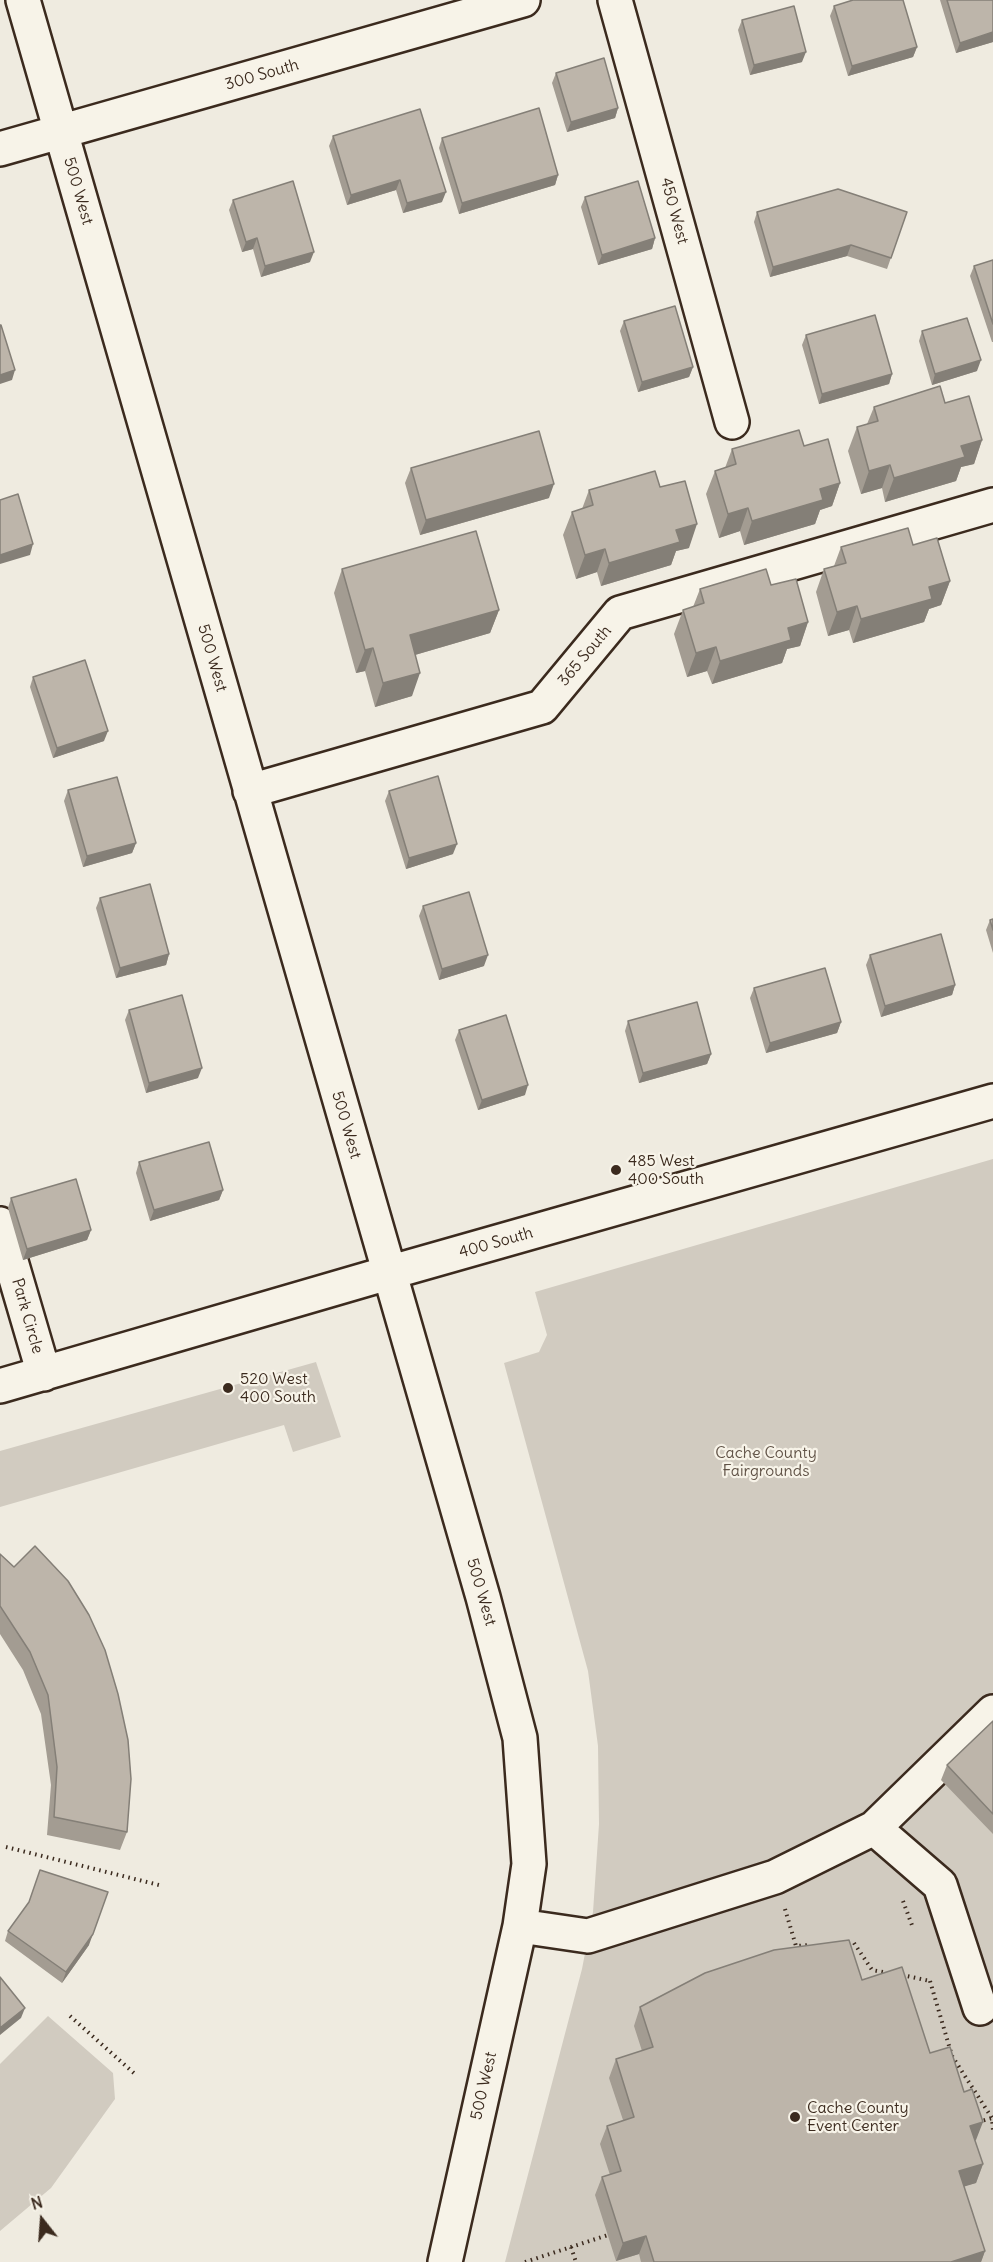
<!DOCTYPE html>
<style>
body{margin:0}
#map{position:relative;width:993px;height:2262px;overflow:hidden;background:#efebe0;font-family:Delius,sans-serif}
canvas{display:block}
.north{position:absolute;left:12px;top:2190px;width:60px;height:60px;-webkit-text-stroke:4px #f7f3e8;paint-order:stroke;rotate:343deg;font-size:16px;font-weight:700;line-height:24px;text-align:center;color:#3b2a1e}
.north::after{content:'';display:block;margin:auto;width:21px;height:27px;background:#3b2a1e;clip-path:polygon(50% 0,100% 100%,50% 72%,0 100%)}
</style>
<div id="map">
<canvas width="993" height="2262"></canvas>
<div class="north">N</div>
</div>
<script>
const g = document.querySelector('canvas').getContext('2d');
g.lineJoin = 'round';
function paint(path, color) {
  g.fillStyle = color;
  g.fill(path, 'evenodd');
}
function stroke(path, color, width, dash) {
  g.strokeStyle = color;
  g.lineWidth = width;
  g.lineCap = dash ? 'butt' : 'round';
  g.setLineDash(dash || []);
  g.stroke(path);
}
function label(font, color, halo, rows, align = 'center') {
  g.font = font + ' Delius,sans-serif';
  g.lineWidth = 4.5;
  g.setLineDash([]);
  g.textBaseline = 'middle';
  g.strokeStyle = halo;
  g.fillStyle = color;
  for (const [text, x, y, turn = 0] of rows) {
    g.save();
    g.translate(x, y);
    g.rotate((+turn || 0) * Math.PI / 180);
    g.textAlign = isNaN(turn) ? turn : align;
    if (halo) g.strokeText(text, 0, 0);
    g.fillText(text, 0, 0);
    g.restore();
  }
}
const green = new Path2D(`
 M 993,1159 L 993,2262 L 505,2262 L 582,1969 L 593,1912 L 599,1824 L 598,1746 L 588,1671 L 504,1363 L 539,1352 L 547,1335 L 535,1292 Z
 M 316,1362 L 341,1437 L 293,1452 L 284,1425 L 0,1507 L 0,1451 Z
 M 48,2016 L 113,2073 L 115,2099 L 51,2188 L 0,2231 L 0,2064 Z`);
const path = new Path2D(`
 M 6,1847 L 163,1886
 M 903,1901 L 913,1928
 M 785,1909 L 796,1946 L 810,1945
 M 848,1943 L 854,1943 L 872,1970 L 888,1973
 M 902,1975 L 930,1981
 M 930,1981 L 952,2056 L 992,2118 L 993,2130
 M 70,2016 L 135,2074
 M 978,2122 L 992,2118
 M 571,2247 L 576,2262
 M 525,2262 L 608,2235`);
const minor = new Path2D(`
 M 23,0 L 483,1597 L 520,1738 L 529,1864 L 520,1926 L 445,2262
 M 615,0 L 732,422
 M 0,149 L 523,0
 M 250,791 L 542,707 L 620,613 L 993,505
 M 0,1224 L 44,1374
 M 0,1386 L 388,1273 L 993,1101
 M 874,1828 L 940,1885 L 980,2008
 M 520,1926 L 588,1936 L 775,1877 L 874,1828 L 993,1712`);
const wall = new Path2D(`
 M 940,0 L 993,0 L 993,42 L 956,53 Z
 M 834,6 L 917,47 L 913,57 L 848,76 L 830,16 Z
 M 742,20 L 802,62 L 750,75 L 738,30 Z
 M 556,73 L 618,108 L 615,118 L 567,132 L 552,83 Z
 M 333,136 L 442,202 L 403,213 L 396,190 L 347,205 L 329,146 Z
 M 442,138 L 558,175 L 555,185 L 459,214 L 439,148 Z
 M 585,197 L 655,238 L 652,249 L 598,265 L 581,207 Z
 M 233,200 L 310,262 L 261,277 L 253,249 L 242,252 L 229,210 Z
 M 757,212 L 907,212 L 887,269 L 847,256 L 770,277 L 754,222 Z
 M 993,260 L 993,342 L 992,342 L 970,276 L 974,266 Z
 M 624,321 L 693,367 L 689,377 L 638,392 L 620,331 Z
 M 922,331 L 977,371 L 932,385 L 919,341 Z
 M 806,335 L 892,374 L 889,384 L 819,404 L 802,345 Z
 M 874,407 L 982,440 L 974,464 L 961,467 L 956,481 L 885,502 L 882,488 L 861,494 L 848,451 L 857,427 L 867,424 Z
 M 804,446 L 840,483 L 832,506 L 820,510 L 815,524 L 744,545 L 740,531 L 719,538 L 706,494 L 715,471 L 725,468 L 732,449 Z
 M 411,468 L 549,498 L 420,535 L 405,483 Z
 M 660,487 L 689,548 L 676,551 L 671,565 L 601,586 L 597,572 L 576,579 L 563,535 L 572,512 L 582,509 L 589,490 Z
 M 841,547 L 950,581 L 941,605 L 929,609 L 924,622 L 853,643 L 849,630 L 828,636 L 816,592 L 824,569 L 834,566 Z
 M 342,569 L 499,610 L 490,633 L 415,655 L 412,696 L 375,707 L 365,671 L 356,673 L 334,593 Z
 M 771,585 L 808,622 L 800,646 L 787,649 L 782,663 L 712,684 L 707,671 L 687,677 L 674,634 L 683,610 L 693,607 L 700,589 Z
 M 33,677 L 104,741 L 53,758 L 30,687 Z
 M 68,790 L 136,843 L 132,853 L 83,867 L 64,801 Z
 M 389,791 L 453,854 L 406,869 L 385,801 Z
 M 100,898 L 169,954 L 166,965 L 116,978 L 96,908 Z
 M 423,906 L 484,966 L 439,980 L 419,916 Z
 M 993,919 L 993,953 L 986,930 L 990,920 Z
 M 870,955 L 955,985 L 952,995 L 881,1017 L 866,965 Z
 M 754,988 L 841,1022 L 837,1033 L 766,1053 L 750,998 Z
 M 129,1010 L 198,1078 L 146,1093 L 125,1020 Z
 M 628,1021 L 711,1054 L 707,1064 L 639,1083 L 625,1031 Z
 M 459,1030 L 525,1095 L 478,1110 L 455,1040 Z
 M 139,1162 L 223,1190 L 219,1200 L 150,1221 L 136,1173 Z
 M 11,1198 L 91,1230 L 87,1240 L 23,1260 L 8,1208 Z
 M 0,1554 L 127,1832 L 120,1850 L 47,1835 L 51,1785 L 41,1714 L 23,1670 L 0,1634 Z
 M 993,1721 L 993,1834 L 941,1780 L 947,1765 Z
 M 8,1931 L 89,1945 L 62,1983 L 5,1941 Z
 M 862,1980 L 930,2053 L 976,2140 L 975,2141 L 983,2164 L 976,2183 L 964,2186 L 985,2251 L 981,2262 L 641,2262 L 639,2254 L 616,2261 L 595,2195 L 602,2177 L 610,2175 L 600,2144 L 607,2126 L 623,2120 L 609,2078 L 616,2059 L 642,2051 L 634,2026 L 640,2007 Z`);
const shadedWall = new Path2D(`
 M 993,32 L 993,42 L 956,53 L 960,43 Z
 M 917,47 L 913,57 L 848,76 L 852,66 Z
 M 806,52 L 802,62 L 750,75 L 754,65 Z
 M 618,108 L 615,118 L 567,132 L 571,122 Z
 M 558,175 L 555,185 L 459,214 L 462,203 Z
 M 400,180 L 396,190 L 347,205 L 351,195 Z
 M 446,192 L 442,202 L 403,213 L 407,203 Z
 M 257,238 L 253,249 L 242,252 L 246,242 Z
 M 655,238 L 652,249 L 598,265 L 602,255 Z
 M 851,245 L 847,256 L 770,277 L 773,267 Z
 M 314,252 L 310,262 L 261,277 L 265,266 Z
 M 981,360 L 977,371 L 932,385 L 935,374 Z
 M 693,367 L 689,377 L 638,392 L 642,382 Z
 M 15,370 L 12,380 L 0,384 L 0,375 Z
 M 892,374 L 889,384 L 819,404 L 822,394 Z
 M 982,440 L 974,464 L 961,467 L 956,481 L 885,502 L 894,478 L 961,446 Z
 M 890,465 L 882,488 L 861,494 L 869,471 Z
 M 840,483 L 832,506 L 820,510 L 815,524 L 744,545 L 752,521 L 820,489 Z
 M 554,484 L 549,498 L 420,535 L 426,520 Z
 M 748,508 L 740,531 L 719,538 L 728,514 Z
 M 697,524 L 689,548 L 676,551 L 671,565 L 601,586 L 609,563 L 676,530 Z
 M 33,544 L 30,555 L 0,564 L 0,555 Z
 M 605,549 L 597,572 L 576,579 L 585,555 Z
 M 950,581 L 941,605 L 929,609 L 924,622 L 853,643 L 861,619 L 929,587 Z
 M 857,606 L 849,630 L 828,636 L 837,612 Z
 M 499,610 L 490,633 L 401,659 L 410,635 Z
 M 808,622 L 800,646 L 787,649 L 782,663 L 712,684 L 720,661 L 788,628 Z
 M 716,647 L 707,671 L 687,677 L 696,653 Z
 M 373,648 L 365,671 L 356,673 L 365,650 Z
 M 420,673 L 412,696 L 375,707 L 383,683 Z
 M 108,731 L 104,741 L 53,758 L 57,748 Z
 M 136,843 L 132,853 L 83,867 L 87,856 Z
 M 457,844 L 453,854 L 406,869 L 409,858 Z
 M 169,954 L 166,965 L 116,978 L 120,968 Z
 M 488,955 L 484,966 L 439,980 L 442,969 Z
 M 955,985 L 952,995 L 881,1017 L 885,1006 Z
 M 841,1022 L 837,1033 L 766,1053 L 770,1043 Z
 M 711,1054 L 707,1064 L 639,1083 L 643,1073 Z
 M 202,1068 L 198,1078 L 146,1093 L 149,1083 Z
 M 528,1085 L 525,1095 L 478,1110 L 482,1100 Z
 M 223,1190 L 219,1200 L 150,1221 L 154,1210 Z
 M 91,1230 L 87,1240 L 23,1260 L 27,1249 Z
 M 93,1934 L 89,1945 L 62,1983 L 66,1972 Z
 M 25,2008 L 21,2018 L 0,2035 L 0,2028 Z
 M 983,2122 L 976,2140 L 963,2144 L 970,2126 Z
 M 983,2164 L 976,2183 L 953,2190 L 959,2171 Z
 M 646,2236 L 639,2254 L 616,2261 L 623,2243 Z
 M 985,2251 L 981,2262 L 951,2262 Z`);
const building = new Path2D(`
 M 853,0 L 903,0 L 917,47 L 852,66 L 834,6 Z
 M 947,0 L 993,0 L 993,32 L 960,43 Z
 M 794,6 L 806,52 L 754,65 L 742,20 Z
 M 604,58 L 618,108 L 571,122 L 556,73 Z
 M 539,108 L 558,175 L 462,203 L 442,138 Z
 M 420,109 L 446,192 L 407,203 L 400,180 L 351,195 L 333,136 Z
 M 293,181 L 314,252 L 265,266 L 257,238 L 246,242 L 233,200 Z
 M 638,181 L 655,238 L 602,255 L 585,197 Z
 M 838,189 L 907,212 L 891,258 L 851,245 L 773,267 L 757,212 Z
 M 993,260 L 993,324 L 974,266 Z
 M 675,306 L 693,367 L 642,382 L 624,321 Z
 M 875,315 L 892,374 L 822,394 L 806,335 Z
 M 967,318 L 981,360 L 935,374 L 922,331 Z
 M 0,325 L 1,325 L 15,370 L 0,375 Z
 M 940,386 L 945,403 L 969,396 L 982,440 L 961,446 L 965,457 L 894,478 L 890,465 L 869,471 L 857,427 L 878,421 L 874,407 Z
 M 799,430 L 804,446 L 828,439 L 840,483 L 820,489 L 823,500 L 752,521 L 748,508 L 728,514 L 715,471 L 736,464 L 732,449 Z
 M 539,431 L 554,484 L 426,520 L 411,468 Z
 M 655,471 L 660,487 L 685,481 L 697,524 L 676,530 L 680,542 L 609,563 L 605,549 L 585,555 L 572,512 L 593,505 L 589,490 Z
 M 18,494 L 33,544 L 0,555 L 0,500 Z
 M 908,528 L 913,545 L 937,538 L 950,581 L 929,587 L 932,599 L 861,619 L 857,606 L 837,612 L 824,569 L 846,563 L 841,547 Z
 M 476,531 L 499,610 L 410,635 L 420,673 L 383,683 L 373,648 L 365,650 L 342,569 Z
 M 766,569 L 771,585 L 796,579 L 808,622 L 788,628 L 791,640 L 720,661 L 716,647 L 696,653 L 683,610 L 704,603 L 700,589 Z
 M 85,660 L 108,731 L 57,748 L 33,677 Z
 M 438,776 L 457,844 L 409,858 L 389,791 Z
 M 117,777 L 136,843 L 87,856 L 68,790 Z
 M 150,884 L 169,954 L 120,968 L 100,898 Z
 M 469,892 L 488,955 L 442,969 L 423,906 Z
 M 993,919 L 993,930 L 990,920 Z
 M 941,934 L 955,985 L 885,1006 L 870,955 Z
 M 825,968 L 841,1022 L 770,1043 L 754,988 Z
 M 182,995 L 202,1068 L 149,1083 L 129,1010 Z
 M 697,1002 L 711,1054 L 643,1073 L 628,1021 Z
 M 506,1015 L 528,1085 L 482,1100 L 459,1030 Z
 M 209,1142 L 223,1190 L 154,1210 L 139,1162 Z
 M 76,1179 L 91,1230 L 27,1249 L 11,1198 Z
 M 35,1546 L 68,1581 L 89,1615 L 105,1650 L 118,1694 L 128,1740 L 131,1779 L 127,1832 L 54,1817 L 57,1767 L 48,1695 L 30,1652 L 0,1606 L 0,1554 L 14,1567 Z
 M 993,1721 L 993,1814 L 947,1765 Z
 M 40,1870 L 108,1892 L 93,1934 L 66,1972 L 8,1931 L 29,1902 Z
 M 849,1940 L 862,1980 L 902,1967 L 930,2053 L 950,2047 L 964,2092 L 972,2089 L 983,2122 L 970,2126 L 983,2164 L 959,2171 L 985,2251 L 951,2262 L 654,2262 L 646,2236 L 623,2243 L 602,2177 L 621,2171 L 607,2126 L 634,2117 L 616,2059 L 653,2047 L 640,2007 L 705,1973 L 774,1950 Z
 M 0,1977 L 25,2008 L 0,2028 Z`);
const markers = [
 [616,1170,6,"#3b2a1e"],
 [228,1388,6,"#3b2a1e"],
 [795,2117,6,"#3b2a1e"]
];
const streetNames = [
 ["300 South",262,75,-16],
 ["500 West",78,191,74],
 ["450 West",674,211,75],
 ["365 South",585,656,-50],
 ["500 West",212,658,74],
 ["500 West",346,1125,74],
 ["400 South",496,1243,-16],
 ["Park Circle",27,1316,74],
 ["500 West",481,1592,74],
 ["500 West",484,2086,-77]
];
const poiNames = [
 ["485 West",628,1161],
 ["400 South",628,1179],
 ["520 West",240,1379],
 ["400 South",240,1397],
 ["Cache County",807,2108],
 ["Event Center",807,2126]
];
const parkNames = [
 ["Cache County",766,1453],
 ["Fairgrounds",766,1471]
];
paint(green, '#d1cbc0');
stroke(minor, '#3b2a1e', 38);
stroke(path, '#3b2a1e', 4, [1.5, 4.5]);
stroke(minor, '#f7f3e8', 33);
paint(wall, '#a39c92');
paint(shadedWall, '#847f77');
paint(building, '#bdb5aa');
stroke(building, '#847f77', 1.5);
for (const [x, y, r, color] of markers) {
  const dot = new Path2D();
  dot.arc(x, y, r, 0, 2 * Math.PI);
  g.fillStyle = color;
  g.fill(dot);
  stroke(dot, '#f7f3e8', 2);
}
label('16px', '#3b2a1e', '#f7f3e8', streetNames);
label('16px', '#3b2a1e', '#f7f3e8', poiNames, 'left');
label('16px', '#605246', '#f7f3e8', parkNames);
</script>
